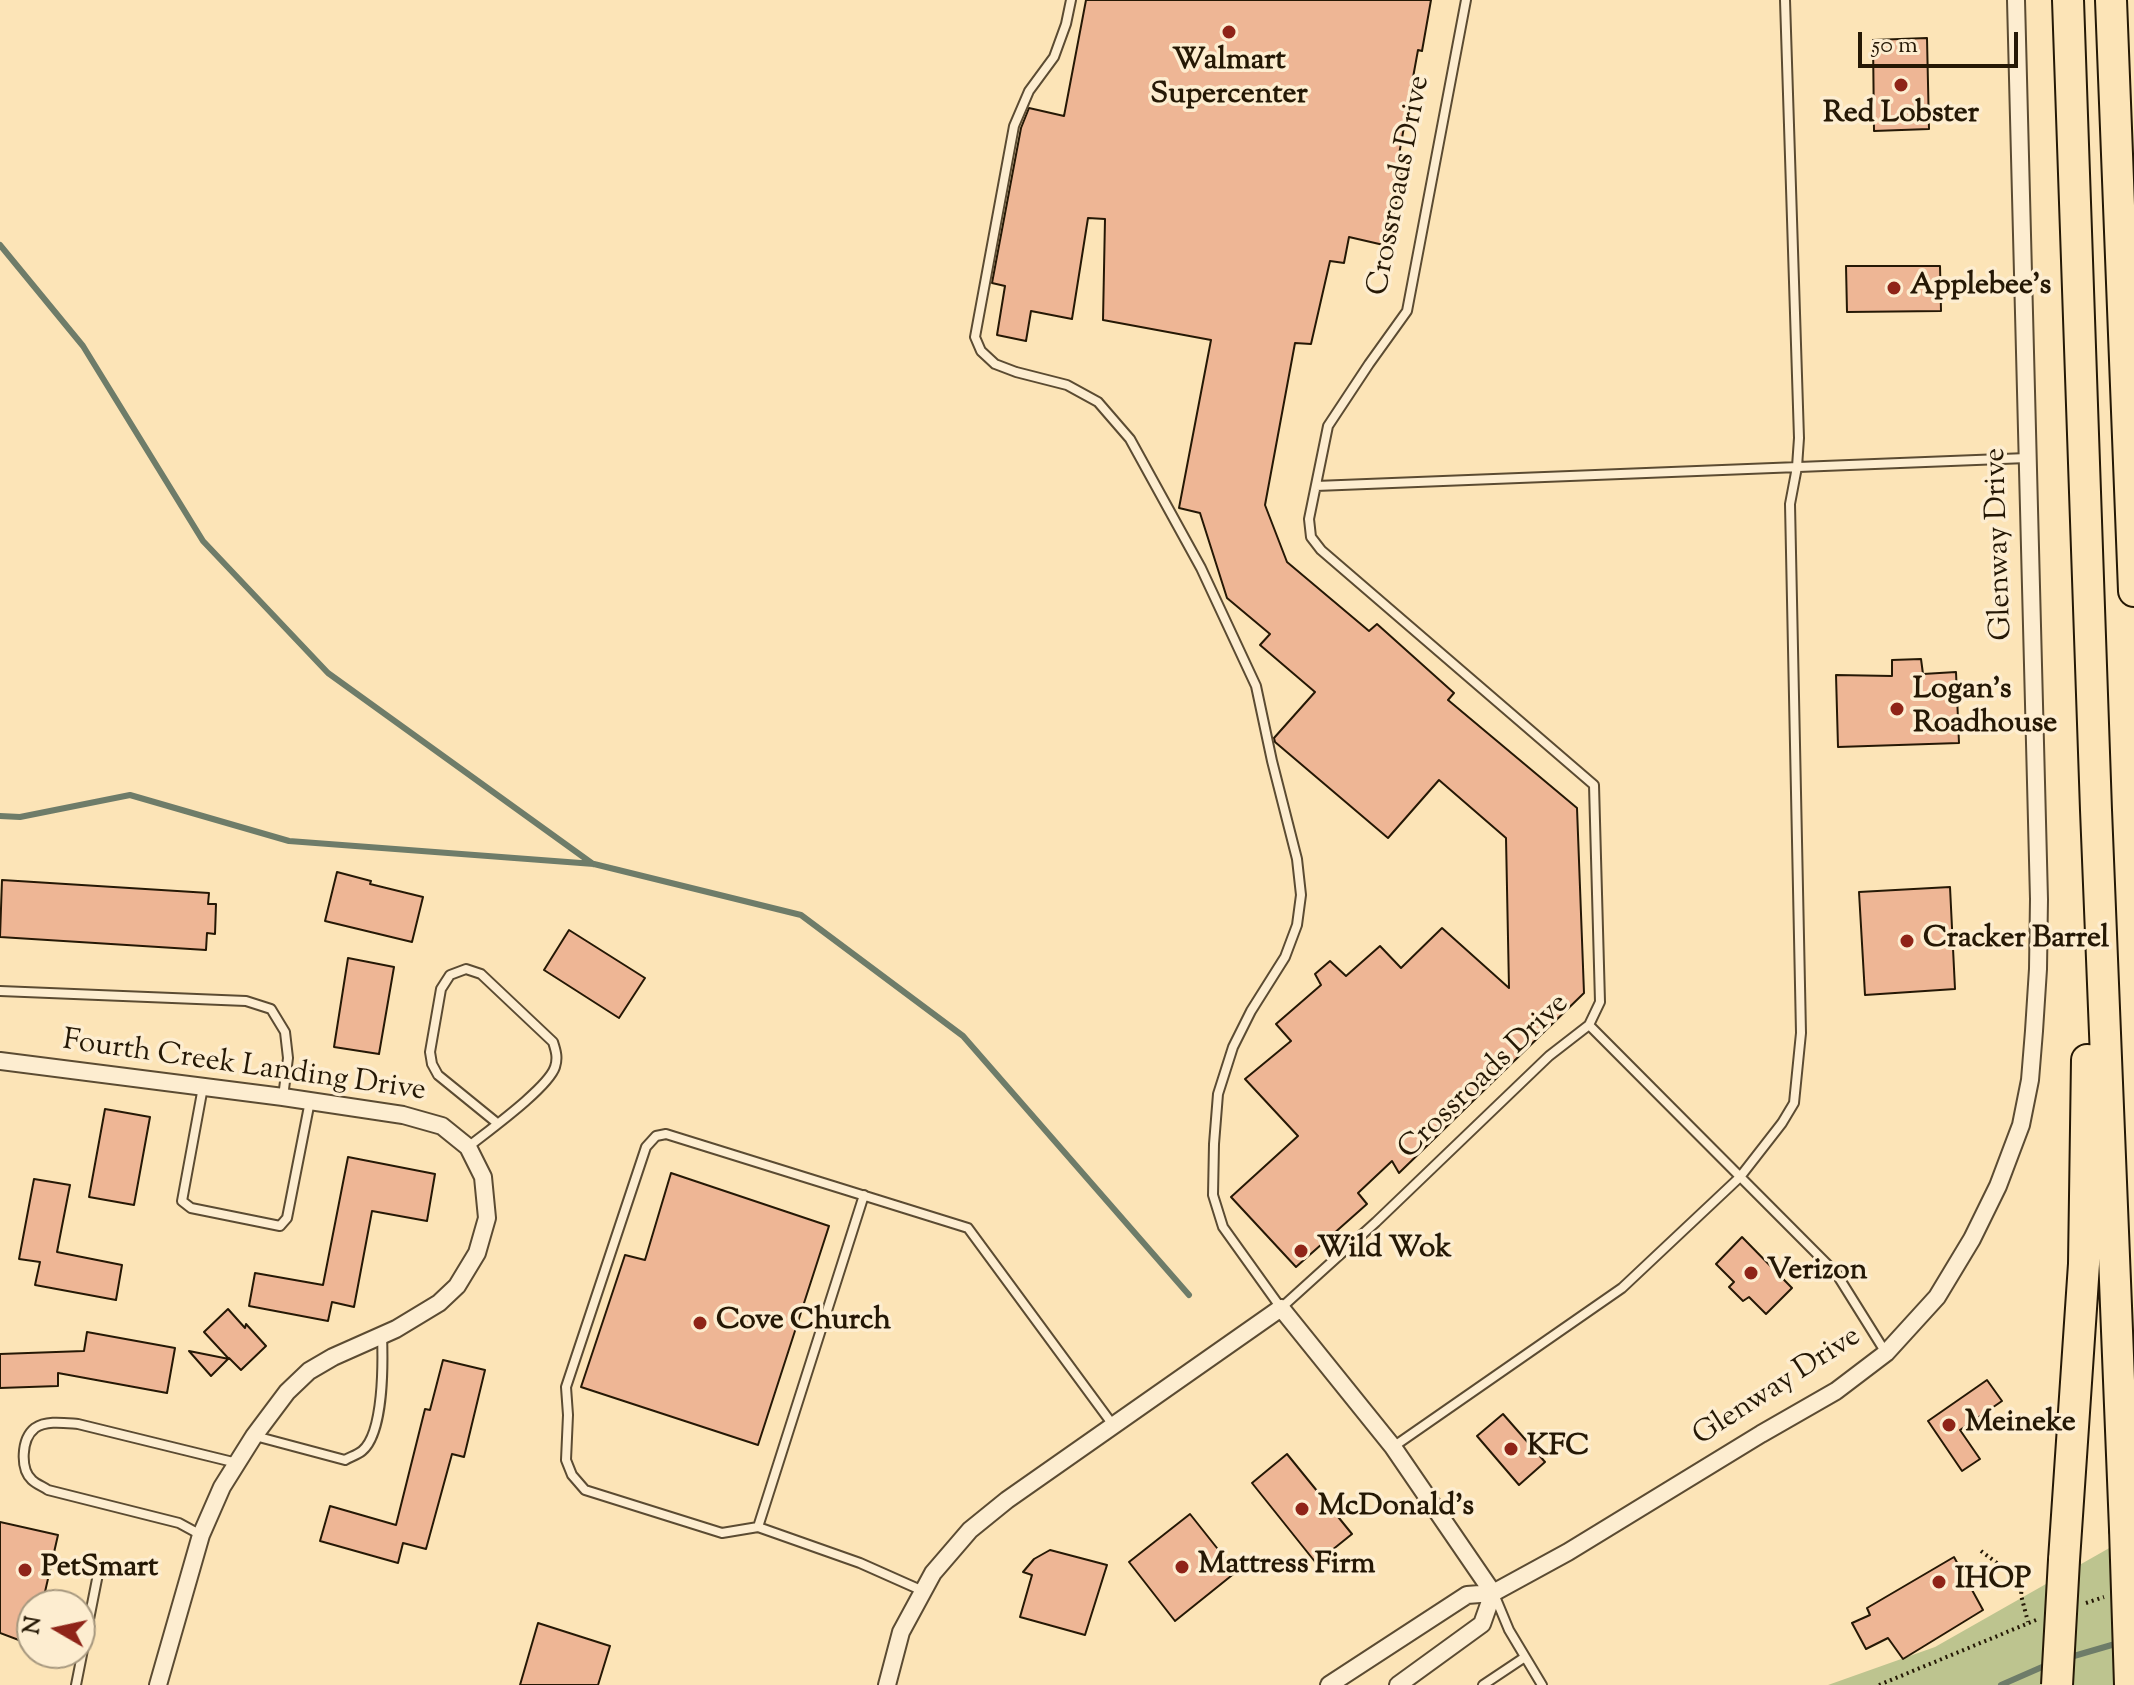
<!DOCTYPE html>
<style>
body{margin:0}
#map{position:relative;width:2134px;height:1685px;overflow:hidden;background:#fce4b7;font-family:"Sorts Mill Goudy",serif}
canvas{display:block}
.north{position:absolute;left:16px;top:1589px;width:80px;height:80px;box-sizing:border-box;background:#fdedd0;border:2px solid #a7987f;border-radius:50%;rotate:279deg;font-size:22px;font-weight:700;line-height:32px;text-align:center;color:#251805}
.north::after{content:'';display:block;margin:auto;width:28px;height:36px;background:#8f2418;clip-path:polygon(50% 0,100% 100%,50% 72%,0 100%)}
.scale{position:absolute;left:1858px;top:32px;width:160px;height:36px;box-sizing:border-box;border:4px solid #251805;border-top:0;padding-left:10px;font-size:24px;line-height:28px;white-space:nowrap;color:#251805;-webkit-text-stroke:6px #fdedd0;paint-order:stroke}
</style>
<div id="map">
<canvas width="2134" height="1685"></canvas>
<div class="north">N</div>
<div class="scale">50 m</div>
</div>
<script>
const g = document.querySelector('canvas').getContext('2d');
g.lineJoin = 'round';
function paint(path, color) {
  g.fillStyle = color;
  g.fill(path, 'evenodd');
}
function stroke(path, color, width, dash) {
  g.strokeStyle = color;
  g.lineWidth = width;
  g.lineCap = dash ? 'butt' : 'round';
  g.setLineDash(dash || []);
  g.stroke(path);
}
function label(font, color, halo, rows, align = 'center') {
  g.font = font + ' "Sorts Mill Goudy",serif';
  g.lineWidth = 7;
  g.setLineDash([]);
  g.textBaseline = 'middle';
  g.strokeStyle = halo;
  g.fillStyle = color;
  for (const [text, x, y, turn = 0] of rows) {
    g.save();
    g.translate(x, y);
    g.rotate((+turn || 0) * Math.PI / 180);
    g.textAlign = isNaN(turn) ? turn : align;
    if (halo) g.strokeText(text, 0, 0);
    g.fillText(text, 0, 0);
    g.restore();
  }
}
const green = new Path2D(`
 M 2134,1534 L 2134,1685 L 1828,1685 L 1935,1647 Z`);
const stream = new Path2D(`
 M 0,245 L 83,346 L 203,541 L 328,673 L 593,864
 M 0,816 L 20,817 L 130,795 L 289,841 L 594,864 L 801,915 L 963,1036 L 1189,1295
 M 2067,1658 L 2122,1642
 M 2001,1685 L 2049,1664`);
const building = new Path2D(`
 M 1086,0 L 1431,0 L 1422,51 L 1418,50 L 1396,171 L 1402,172 L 1388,246 L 1349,237 L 1344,263 L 1330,261 L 1311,344 L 1295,343 L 1265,505 L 1287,562 L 1369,631 L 1377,624 L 1454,693 L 1448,700 L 1577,808 L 1584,993 L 1399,1173 L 1392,1161 L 1358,1193 L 1367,1204 L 1296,1267 L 1231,1197 L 1298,1136 L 1245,1079 L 1291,1041 L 1276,1024 L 1321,985 L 1315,974 L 1330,961 L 1346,976 L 1380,946 L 1401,968 L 1442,928 L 1509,988 L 1506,838 L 1439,780 L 1388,838 L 1275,742 L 1274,738 L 1315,692 L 1260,645 L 1270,634 L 1227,598 L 1200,513 L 1179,508 L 1211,340 L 1103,320 L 1105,219 L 1088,218 L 1072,319 L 1031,311 L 1026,341 L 997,335 L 1005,286 L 992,283 L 1021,128 L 1029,108 L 1064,116 Z
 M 1927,38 L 1929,129 L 1874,131 L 1873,40 Z
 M 1846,266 L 1940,266 L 1941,311 L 1847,312 Z
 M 1921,659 L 1923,674 L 1956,672 L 1959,743 L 1838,747 L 1836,675 L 1892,676 L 1892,660 Z
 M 337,872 L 371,881 L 370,884 L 423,897 L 412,942 L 325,921 Z
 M 2,880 L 209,893 L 208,904 L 216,904 L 215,934 L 207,933 L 206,950 L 0,937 Z
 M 1950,887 L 1955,989 L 1865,995 L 1859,892 Z
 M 569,930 L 645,978 L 619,1018 L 544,970 Z
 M 348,958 L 394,967 L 379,1054 L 334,1047 Z
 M 105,1109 L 150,1117 L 134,1205 L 89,1197 Z
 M 348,1157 L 435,1174 L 427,1221 L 372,1211 L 354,1307 L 332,1302 L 328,1321 L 249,1306 L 255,1273 L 323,1285 Z
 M 671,1173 L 829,1226 L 758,1445 L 581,1387 L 625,1255 L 645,1260 Z
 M 34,1179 L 70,1185 L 57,1252 L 122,1265 L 116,1300 L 35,1285 L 40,1262 L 19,1259 Z
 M 1742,1237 L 1792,1288 L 1766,1314 L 1749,1297 L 1743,1301 L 1729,1287 L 1734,1282 L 1716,1264 Z
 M 228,1309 L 245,1328 L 246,1324 L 266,1346 L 241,1370 L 229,1358 L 211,1376 L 189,1351 L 229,1359 L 204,1332 Z
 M 87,1332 L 175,1348 L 167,1393 L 58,1373 L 58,1386 L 0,1388 L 0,1354 L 84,1351 Z
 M 443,1360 L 485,1370 L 464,1457 L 452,1454 L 426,1549 L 403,1543 L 398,1563 L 320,1541 L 330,1506 L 396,1525 L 425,1409 L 430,1410 Z
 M 1987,1380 L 2002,1401 L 1960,1430 L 1980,1459 L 1962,1471 L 1928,1421 Z
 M 1503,1414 L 1545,1462 L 1519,1485 L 1477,1436 Z
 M 1287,1454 L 1352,1534 L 1316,1563 L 1252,1483 Z
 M 1190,1514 L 1236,1572 L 1175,1621 L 1129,1562 Z
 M 0,1522 L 58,1535 L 42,1605 L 32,1605 L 32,1645 L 0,1633 Z
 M 1050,1550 L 1107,1565 L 1085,1635 L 1020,1617 L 1032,1575 L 1023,1572 L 1034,1559 Z
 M 1954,1557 L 1983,1610 L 1903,1659 L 1888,1638 L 1866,1649 L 1852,1623 L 1870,1615 L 1867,1608 Z
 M 538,1623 L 610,1646 L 598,1685 L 520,1685 Z`);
const path = new Path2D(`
 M 1981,1551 L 2009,1572 L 2022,1586 L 2021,1595 L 2028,1622
 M 2086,1603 L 2104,1597
 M 1879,1685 L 2036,1620`);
const service = new Path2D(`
 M 1071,0 L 1066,24 L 1054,57 L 1029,91 L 1014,126 L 975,337 L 981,351 L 995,364 L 1016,372 L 1067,385 L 1098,402 L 1130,439 L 1201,568 L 1256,686 L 1272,761 L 1297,859 L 1301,895 L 1297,925 L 1285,957 L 1251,1011 L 1233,1047 L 1218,1094 L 1214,1144 L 1213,1195 L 1223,1227 L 1281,1308 L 1376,1222 L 1549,1056 L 1589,1025 L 1600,1002 L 1594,785 L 1321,550 L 1311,537 L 1309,519 L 1328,426 L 1369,364 L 1407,311 L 1466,0
 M 1316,486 L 2027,458
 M 0,991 L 246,1001 L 271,1009 L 285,1032 L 288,1058 L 283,1097
 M 1589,1025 L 1836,1273 L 1886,1353
 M 203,1087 L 182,1201 L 191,1208 L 280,1226 L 287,1218 L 310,1101
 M 468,1147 C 488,1131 548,1088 555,1067 C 558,1058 556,1051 553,1042 L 481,974 L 466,969 L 450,975 L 441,989 L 430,1052 L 432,1064 L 438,1075 L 497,1123
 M 255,1436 L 345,1460 C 350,1457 357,1455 362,1451 C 384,1433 383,1362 382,1335
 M 1393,1447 L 1622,1288 L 1740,1177 L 1782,1123 L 1794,1103 L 1801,1033 L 1790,504 L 1797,467 L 1799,438 L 1785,0
 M 758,1527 L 864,1195
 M 201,1535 L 179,1523 L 48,1490 C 44,1487 36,1484 32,1480 C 20,1469 21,1439 35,1428 C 46,1420 65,1423 78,1424 L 237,1463
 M 923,1591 L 860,1563 L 758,1527 L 722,1533 L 585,1490 L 572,1475 L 566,1460 L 568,1415 L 566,1387 L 646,1147 L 656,1136 L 666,1134 L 968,1228 L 1113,1425
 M 1494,1594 L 1509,1630 L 1542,1685
 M 76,1685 L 99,1569
 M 1483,1685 L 1525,1657`);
const minor = new Path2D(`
 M 0,1061 L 283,1097 L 403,1115 L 442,1126 L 468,1147 L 483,1177 L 487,1218 L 477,1253 L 457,1286 L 439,1303 L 396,1329 L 333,1357 L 309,1371 L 287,1392 L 254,1436 L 222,1487 L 201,1535 L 158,1685
 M 887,1685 L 901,1632 L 933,1573 L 970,1530 L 1007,1500 L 1281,1308 L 1393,1447 L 1493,1593
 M 1329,1685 L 1467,1595 L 1493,1593 L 1568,1552 L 1761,1434 L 1836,1391 L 1886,1353 L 1937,1297 L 1972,1239 L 1998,1186 L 2021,1125 L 2030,1080 L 2034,1031 L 2038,969 L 2039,899 L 2016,0
 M 1398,1685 L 1482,1624 L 1493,1593`);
const motorway = new Path2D(`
 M 2068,0 L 2096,810 L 2125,1529
 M 2111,0 L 2134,591
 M 2064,1560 L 2084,1264 L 2087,1060`);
const motorwayBridge = new Path2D(`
 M 2125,1529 L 2130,1685
 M 2057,1685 L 2064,1560`);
const markers = [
 [1229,32,8,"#8f2418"],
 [1901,85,8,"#8f2418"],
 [1894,288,8,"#8f2418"],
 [1897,709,8,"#8f2418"],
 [1907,941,8,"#8f2418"],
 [1301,1251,8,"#8f2418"],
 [1751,1273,8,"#8f2418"],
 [700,1323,8,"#8f2418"],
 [1949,1425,8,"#8f2418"],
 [1511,1449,8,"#8f2418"],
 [1302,1509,8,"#8f2418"],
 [1182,1567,8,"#8f2418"],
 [25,1570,8,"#8f2418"],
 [1939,1582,8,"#8f2418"]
];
const poiNames = [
 ["Walmart",1229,63,"center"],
 ["Supercenter",1229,97,"center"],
 ["Red Lobster",1901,116,"center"],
 ["Applebee's",1910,288],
 ["Logan's",1913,692],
 ["Roadhouse",1913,726],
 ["Cracker Barrel",1923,941],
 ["Wild Wok",1317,1251],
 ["Verizon",1767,1273],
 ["Cove Church",716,1323],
 ["Meineke",1965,1425],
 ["KFC",1527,1449],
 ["McDonald's",1318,1509],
 ["Mattress Firm",1198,1567],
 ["PetSmart",41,1570],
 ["IHOP",1955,1582]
];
const streetNames = [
 ["Crossroads Drive",1401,186,-79],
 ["Glenway Drive",2001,544,-92],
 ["Fourth Creek Landing Drive",244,1068,8],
 ["Crossroads Drive",1485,1078,-44],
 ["Glenway Drive",1778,1388,-33]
];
paint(green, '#bdc48f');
stroke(stream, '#6e7c69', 6);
paint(building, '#eeb695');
stroke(building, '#251805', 2);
stroke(service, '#5b4b32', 12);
stroke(minor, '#5b4b32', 20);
stroke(motorway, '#251805', 34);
stroke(path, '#251805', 4, [2, 4]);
stroke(service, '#fdedd0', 8);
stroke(minor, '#fdedd0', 16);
stroke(motorway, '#fce4b7', 30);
stroke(motorwayBridge, '#251805', 34, []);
stroke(motorwayBridge, '#fce4b7', 30);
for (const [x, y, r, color] of markers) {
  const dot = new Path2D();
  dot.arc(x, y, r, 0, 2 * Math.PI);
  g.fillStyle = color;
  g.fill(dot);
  stroke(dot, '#fdedd0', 3);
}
label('bold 30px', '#251805', '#fdedd0', poiNames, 'left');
label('30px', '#251805', '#fdedd0', streetNames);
</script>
